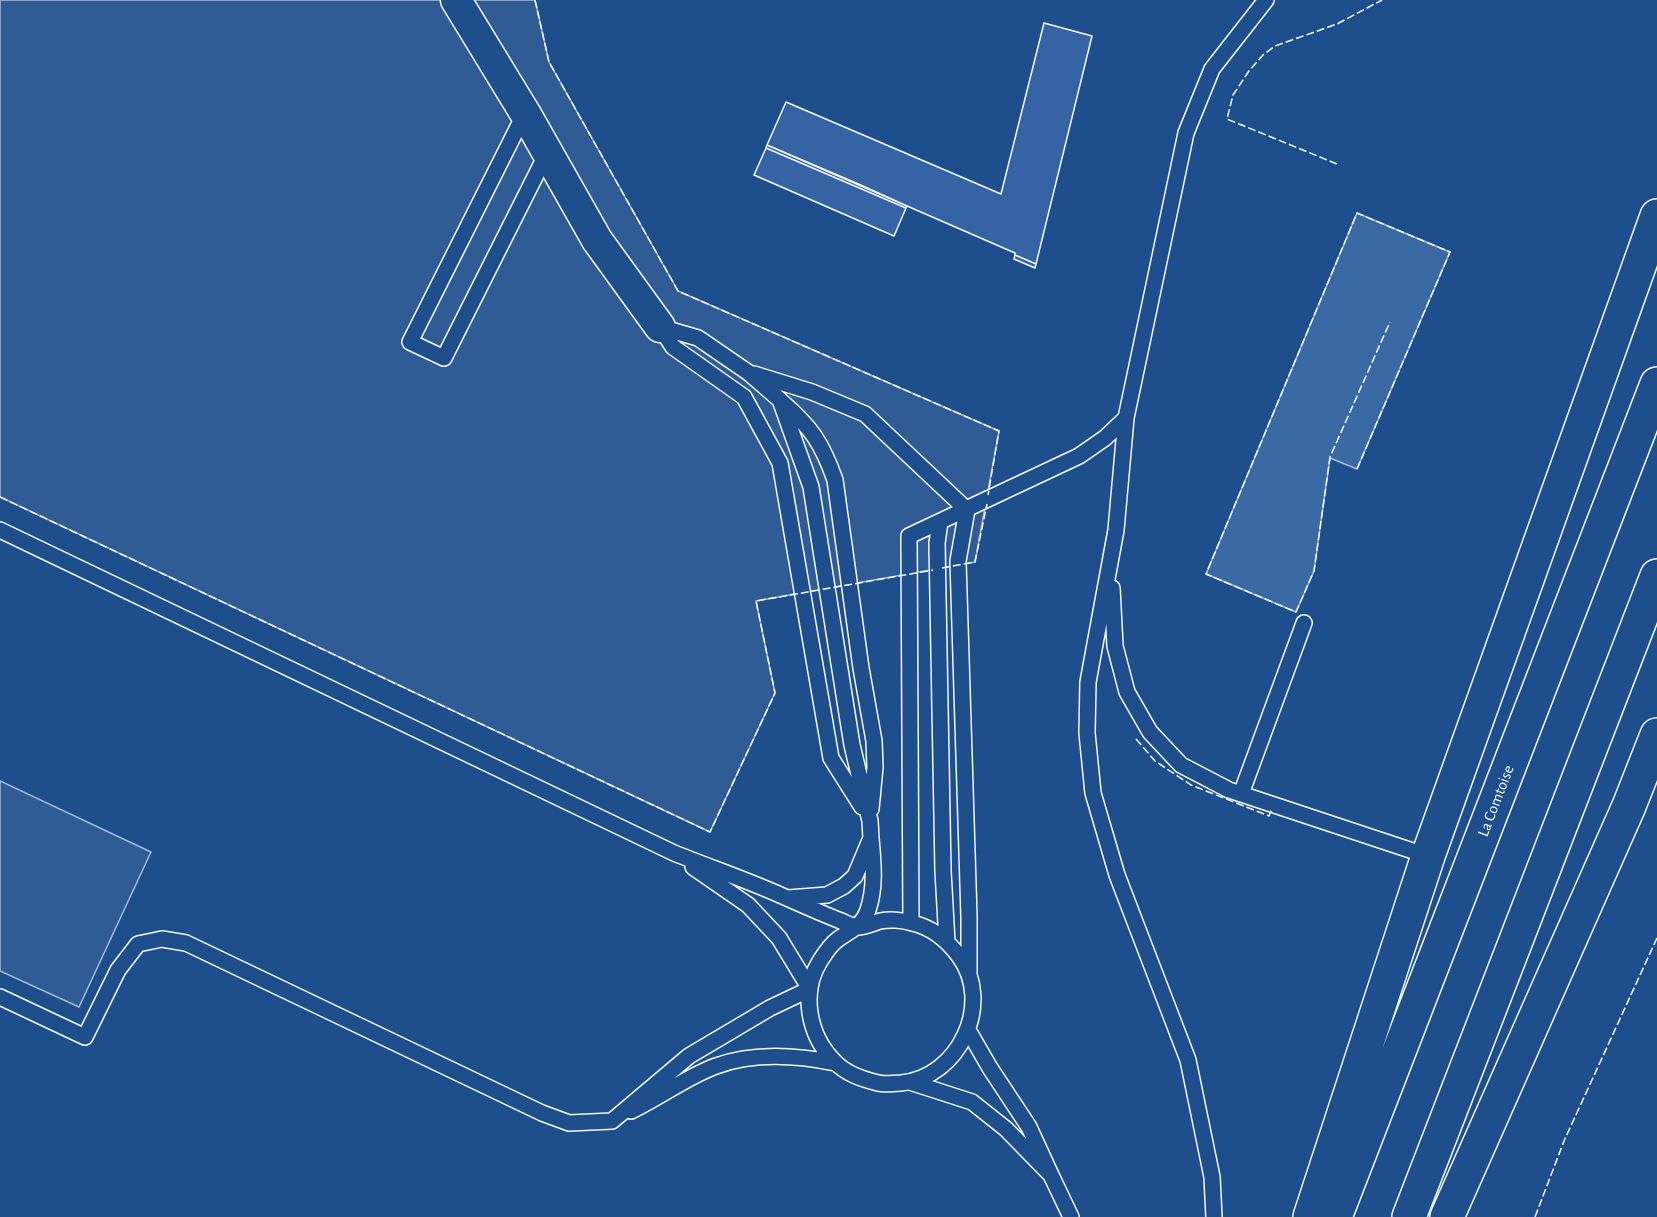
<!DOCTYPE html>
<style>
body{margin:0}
canvas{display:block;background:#1f4e8c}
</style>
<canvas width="1657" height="1217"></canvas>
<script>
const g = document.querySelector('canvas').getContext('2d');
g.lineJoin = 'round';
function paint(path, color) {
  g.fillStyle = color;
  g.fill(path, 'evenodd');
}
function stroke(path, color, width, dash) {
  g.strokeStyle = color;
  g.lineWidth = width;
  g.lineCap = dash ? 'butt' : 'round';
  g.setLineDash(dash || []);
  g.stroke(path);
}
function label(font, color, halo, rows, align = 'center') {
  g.font = font + ' "Alegreya Sans",sans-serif';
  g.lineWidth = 4.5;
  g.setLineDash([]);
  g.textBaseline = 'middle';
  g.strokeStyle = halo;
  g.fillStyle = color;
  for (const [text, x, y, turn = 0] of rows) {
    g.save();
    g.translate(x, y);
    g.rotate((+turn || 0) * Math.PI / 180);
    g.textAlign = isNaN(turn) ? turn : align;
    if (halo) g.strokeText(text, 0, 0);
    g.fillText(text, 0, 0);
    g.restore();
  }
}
const parking = new Path2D(`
 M 0,0 L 535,0 L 549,62 L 678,291 L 999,431 L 975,562 L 756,601 L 775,693 L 710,832 L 0,497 Z
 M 0,781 L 151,852 L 79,1007 L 0,971 Z`);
const water = new Path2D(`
 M 1357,213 L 1450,252 L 1357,469 L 1330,458 L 1314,571 L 1296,612 L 1206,574 Z`);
const building = new Path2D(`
 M 1044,23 L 1092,36 L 1036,264 L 1015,255 L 1015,253 L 767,145 L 786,102 L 1001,194 Z
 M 767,145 L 863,186 L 907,206 L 906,208 L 766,148 Z
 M 766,148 L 906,208 L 894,236 L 754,175 Z
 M 1015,255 L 1036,264 L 1035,268 L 1014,259 Z`);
const service = new Path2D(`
 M 525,113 L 410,342 L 444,358 L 547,153
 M 660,327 L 698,338 L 749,373 L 780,400 L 811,487 L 852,745 L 870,821 L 871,838 L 855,876 L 844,886 L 827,895 L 788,898
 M 660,327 L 673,347 L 744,397 L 780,463 L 831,758 L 862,807
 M 754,374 L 812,392 L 865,414 L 967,510
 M 782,402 C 811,427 822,443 835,480 L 861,668 L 874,741 L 875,767 L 871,809
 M 1126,418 L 1116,530 L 1088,682 L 1087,733 L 1093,793 L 1117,875 L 1188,1060 L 1212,1177 L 1214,1217
 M 967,510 L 958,561 L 969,917 L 969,973
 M 940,522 L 937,543 L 943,871 L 947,942
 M 0,530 L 674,853 C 711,868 750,881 787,898 C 805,906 823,914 841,921 C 846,923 853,927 858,927 C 865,927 874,923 880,921 C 889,919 903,920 912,923 C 931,927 947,940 959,956 C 994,1003 959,1078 901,1083 C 893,1083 885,1085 878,1083 C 862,1079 846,1074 834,1061 C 809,1036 800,993 820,961 C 824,955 830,945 837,940 C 849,931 863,926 868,910 C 876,886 873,862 871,838
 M 1112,588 L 1115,646 L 1127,692 L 1150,732 L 1181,765 L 1229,790 L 1428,856
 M 1241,794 L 1304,623
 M 911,922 L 909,536 L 1079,456 L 1105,438 L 1126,418 L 1186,133 L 1212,69 L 1266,0
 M 0,997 L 85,1037 L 118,970 L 138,944 L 162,939 L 186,943 L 542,1113 L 569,1123 L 612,1121 L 689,1056 L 770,1008 L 810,989 L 779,938 L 748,905 L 693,867
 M 910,1082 L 972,1102 L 1006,1129 L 1051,1175 L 1029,1127 L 990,1068 L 968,1030
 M 631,1111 C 659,1098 686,1077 716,1066 C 754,1052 796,1055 835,1063
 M 1051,1175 L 1071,1217`);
const minor = new Path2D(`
 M 456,0 L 525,113 L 597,240 L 660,327`);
const motorway = new Path2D(`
 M 1310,1217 L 1428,856 L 1657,216
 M 1335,1217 L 1657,384
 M 1409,1217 L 1657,576
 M 1447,1217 L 1629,806 L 1657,735`);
const fence = new Path2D(`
 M 535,0 L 549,62 L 678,291 L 999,431 L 988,495
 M 1337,164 L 1227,119 L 1233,95 L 1249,71 L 1263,55 L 1275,46 L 1337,24 L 1382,0
 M 1357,469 L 1450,252 L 1357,213 L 1206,574 L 1296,612 L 1314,571 L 1330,457 L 1390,322
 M 0,497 L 710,832 L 775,693 L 756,601 L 933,570
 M 942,568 L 975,562 L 987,504
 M 1136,739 L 1155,761 L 1191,785 L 1269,816 L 1272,808
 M 1535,1217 L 1564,1141 L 1657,938`);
const streetNames = [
 ["La Comtoise",1496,801,-69]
];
paint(parking, '#305b95');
stroke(parking, '#a8bbd7', 1.5);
paint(water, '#3b69a3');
stroke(water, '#a8bbd7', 1.5);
paint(building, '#3563a3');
stroke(building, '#f2f6ff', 1.5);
stroke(service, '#f2f6ff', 18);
stroke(minor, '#f2f6ff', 33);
stroke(motorway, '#f2f6ff', 36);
stroke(service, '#1f4e8c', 15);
stroke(minor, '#1f4e8c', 30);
stroke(motorway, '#1f4e8c', 33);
stroke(fence, '#f2f6ff', 1.5, [8, 3]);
label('16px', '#f2f6ff', '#1f4e8c', streetNames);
</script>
